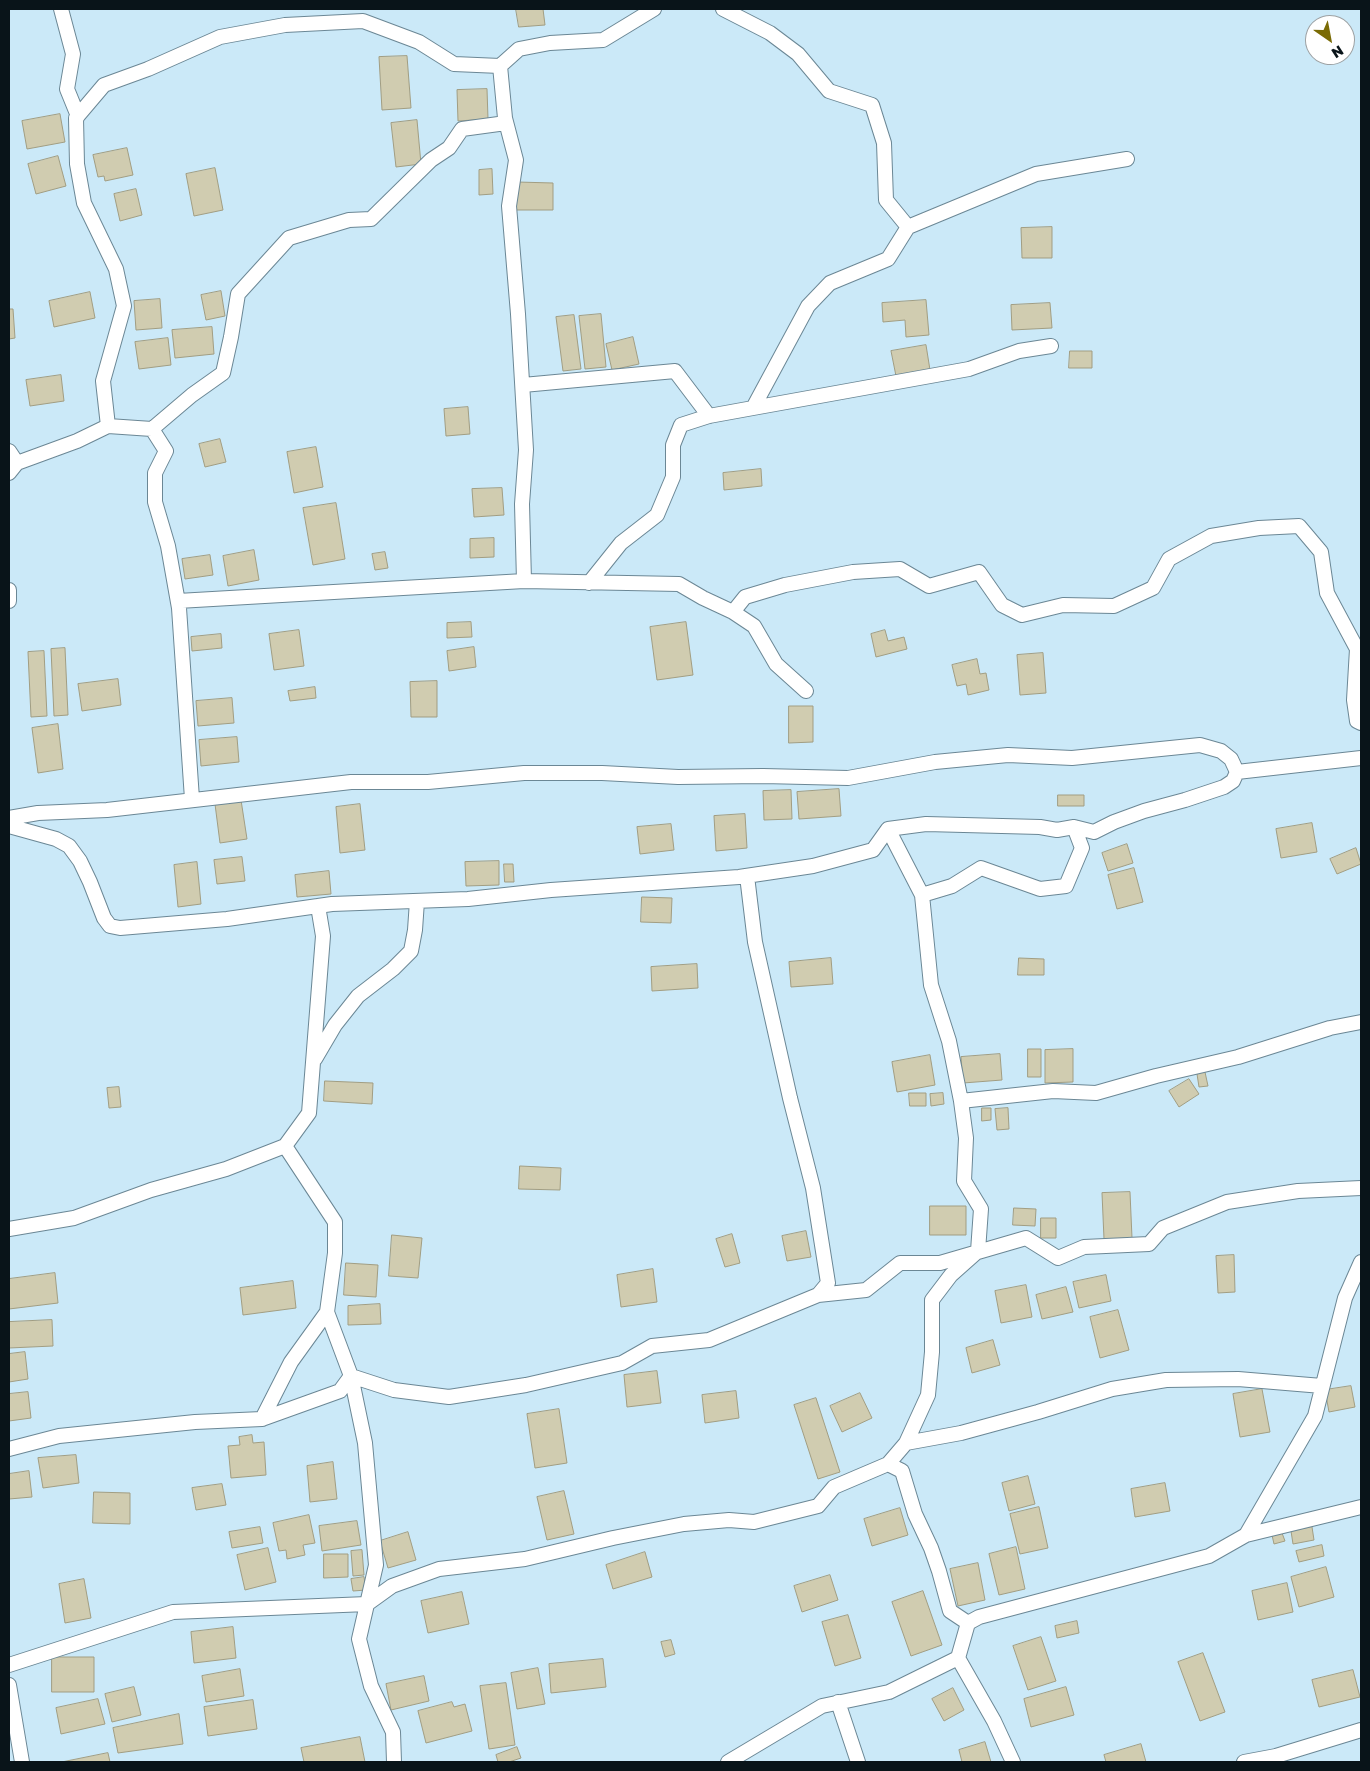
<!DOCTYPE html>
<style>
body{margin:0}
#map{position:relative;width:1370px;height:1771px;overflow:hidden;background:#cbe9f8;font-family:"Golos Text",sans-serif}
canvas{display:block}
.frame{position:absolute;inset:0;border:10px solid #091419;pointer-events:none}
.north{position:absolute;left:1305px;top:15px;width:50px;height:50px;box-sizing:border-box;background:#fff;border:1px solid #9da1a3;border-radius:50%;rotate:147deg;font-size:14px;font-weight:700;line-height:20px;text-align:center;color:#091419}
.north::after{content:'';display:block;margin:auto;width:18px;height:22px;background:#7a6b05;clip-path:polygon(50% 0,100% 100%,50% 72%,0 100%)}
</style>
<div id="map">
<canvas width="1370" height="1771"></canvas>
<div class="frame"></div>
<div class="north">N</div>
</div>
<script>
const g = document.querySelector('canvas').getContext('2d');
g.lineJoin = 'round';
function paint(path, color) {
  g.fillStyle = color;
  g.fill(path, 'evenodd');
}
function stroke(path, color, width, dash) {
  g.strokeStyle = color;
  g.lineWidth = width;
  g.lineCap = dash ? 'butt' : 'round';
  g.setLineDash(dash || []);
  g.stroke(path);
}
const building = new Path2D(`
 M 516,9 L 543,9 L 545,25 L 519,27 Z
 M 407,56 L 411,108 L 382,110 L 379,57 Z
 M 487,89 L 488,119 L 458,121 L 457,90 Z
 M 60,114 L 65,142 L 27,149 L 22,121 Z
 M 417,120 L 421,164 L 396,167 L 391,123 Z
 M 127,148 L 133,175 L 105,181 L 104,176 L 98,177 L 93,155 Z
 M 58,156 L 66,186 L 36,194 L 28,164 Z
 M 215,168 L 223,210 L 194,216 L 186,174 Z
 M 492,169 L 493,194 L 479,195 L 479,170 Z
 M 517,182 L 553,183 L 553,210 L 516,210 Z
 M 136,189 L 142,215 L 120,221 L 114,194 Z
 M 1052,227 L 1052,258 L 1022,258 L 1021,228 Z
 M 221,291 L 225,316 L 206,320 L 201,295 Z
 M 90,292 L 95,318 L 54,327 L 49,301 Z
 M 160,299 L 162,328 L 136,330 L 134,301 Z
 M 926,300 L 929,335 L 906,337 L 905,320 L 883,322 L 882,303 Z
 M 1050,303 L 1052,328 L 1012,330 L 1011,305 Z
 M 9,309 L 13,309 L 15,338 L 9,339 Z
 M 601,314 L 606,367 L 585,369 L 579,316 Z
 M 574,315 L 581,369 L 563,371 L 556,317 Z
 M 212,327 L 214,354 L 175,358 L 172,330 Z
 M 633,337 L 639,364 L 612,370 L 606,344 Z
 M 168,338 L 171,365 L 139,369 L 135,342 Z
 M 926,345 L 930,370 L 896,376 L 891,351 Z
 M 1070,351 L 1092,351 L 1092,368 L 1069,368 Z
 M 61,375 L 64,401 L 30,406 L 26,380 Z
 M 468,407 L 470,434 L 446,436 L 444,409 Z
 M 220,439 L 226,462 L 205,467 L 199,444 Z
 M 316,447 L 323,487 L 294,493 L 287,452 Z
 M 761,469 L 762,486 L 724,490 L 723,473 Z
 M 502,488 L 504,515 L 474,517 L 472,489 Z
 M 336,503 L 345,559 L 313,565 L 303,508 Z
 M 494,538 L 494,557 L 470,558 L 470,539 Z
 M 254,550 L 259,580 L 228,586 L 223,556 Z
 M 385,552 L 388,568 L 375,570 L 372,554 Z
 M 210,555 L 213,575 L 185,579 L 182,559 Z
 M 471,622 L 472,637 L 447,638 L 447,623 Z
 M 686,622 L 693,675 L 657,680 L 650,627 Z
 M 299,630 L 304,666 L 274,670 L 269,634 Z
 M 885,630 L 888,641 L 904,637 L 907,649 L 876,657 L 871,634 Z
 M 221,634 L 222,648 L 192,651 L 191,637 Z
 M 474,647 L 476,667 L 449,671 L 447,651 Z
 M 65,648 L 68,715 L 54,716 L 51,649 Z
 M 44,651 L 47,716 L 31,717 L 28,652 Z
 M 1043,653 L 1046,693 L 1020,695 L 1017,655 Z
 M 977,659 L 980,674 L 986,673 L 989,690 L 968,695 L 966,684 L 957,686 L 952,665 Z
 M 118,679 L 121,705 L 82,711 L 78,684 Z
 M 437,681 L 437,717 L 411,717 L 410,682 Z
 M 315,687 L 316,698 L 290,701 L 288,691 Z
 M 232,698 L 234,723 L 198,726 L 196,701 Z
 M 789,706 L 813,706 L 813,742 L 789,743 Z
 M 58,724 L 63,769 L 38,773 L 32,728 Z
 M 237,737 L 239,762 L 201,766 L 199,740 Z
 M 839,789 L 841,816 L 799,819 L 797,792 Z
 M 791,790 L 792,819 L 764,820 L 763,791 Z
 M 1058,795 L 1084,795 L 1084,806 L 1058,806 Z
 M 241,800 L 247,839 L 220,843 L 215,804 Z
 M 360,804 L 365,850 L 340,853 L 336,807 Z
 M 745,814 L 747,848 L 716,851 L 714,816 Z
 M 1312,823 L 1317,852 L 1281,858 L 1276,829 Z
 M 671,824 L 674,850 L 640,854 L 637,827 Z
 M 1127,844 L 1133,863 L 1108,871 L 1102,853 Z
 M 1356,848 L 1361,864 L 1337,874 L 1330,859 Z
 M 242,857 L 245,881 L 217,884 L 214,860 Z
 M 499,861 L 499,885 L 466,886 L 465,862 Z
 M 197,862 L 201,904 L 178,907 L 174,865 Z
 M 504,864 L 513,864 L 514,882 L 505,882 Z
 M 1134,868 L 1143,902 L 1117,909 L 1108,875 Z
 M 329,871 L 331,894 L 297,897 L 295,875 Z
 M 642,897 L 672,898 L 671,923 L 641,922 Z
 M 831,958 L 833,984 L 791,987 L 789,962 Z
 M 1019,958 L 1044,959 L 1044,975 L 1018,975 Z
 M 697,964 L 698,988 L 652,991 L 651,967 Z
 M 1028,1049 L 1041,1049 L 1041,1077 L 1028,1077 Z
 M 1073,1049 L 1073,1082 L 1045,1083 L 1045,1050 Z
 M 1000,1054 L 1002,1080 L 963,1083 L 961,1057 Z
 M 930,1055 L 935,1085 L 897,1092 L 892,1062 Z
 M 1205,1072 L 1208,1086 L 1199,1087 L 1197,1074 Z
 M 1189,1079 L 1199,1094 L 1179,1107 L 1169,1091 Z
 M 325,1081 L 373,1083 L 372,1104 L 324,1101 Z
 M 119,1087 L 121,1107 L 109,1108 L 107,1088 Z
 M 909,1093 L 926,1093 L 926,1106 L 910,1106 Z
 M 943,1093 L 944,1104 L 931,1106 L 930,1094 Z
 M 982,1108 L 991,1108 L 991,1120 L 982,1121 Z
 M 1008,1108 L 1009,1129 L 997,1130 L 995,1109 Z
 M 520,1166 L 561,1168 L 560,1190 L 519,1189 Z
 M 1130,1192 L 1132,1238 L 1104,1239 L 1102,1193 Z
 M 930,1206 L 966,1206 L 966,1235 L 930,1235 Z
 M 1014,1208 L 1036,1209 L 1035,1226 L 1013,1225 Z
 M 1041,1218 L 1056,1218 L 1056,1238 L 1041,1238 Z
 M 806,1231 L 811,1257 L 787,1261 L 782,1236 Z
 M 732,1234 L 740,1263 L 725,1267 L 716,1239 Z
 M 392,1235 L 422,1238 L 418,1278 L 389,1276 Z
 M 1234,1255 L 1235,1292 L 1218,1293 L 1216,1256 Z
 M 346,1263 L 378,1265 L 376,1297 L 344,1295 Z
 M 653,1269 L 657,1302 L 621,1307 L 617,1275 Z
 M 55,1273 L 58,1303 L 9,1309 L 9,1279 Z
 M 1106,1275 L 1111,1301 L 1079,1308 L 1073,1282 Z
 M 293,1281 L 296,1308 L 243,1315 L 240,1288 Z
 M 1026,1285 L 1032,1317 L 1001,1323 L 995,1291 Z
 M 1066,1287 L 1073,1312 L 1042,1319 L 1036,1295 Z
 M 380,1304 L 381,1324 L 348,1325 L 348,1306 Z
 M 1118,1310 L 1129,1350 L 1100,1358 L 1090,1317 Z
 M 52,1320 L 53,1346 L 9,1348 L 9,1322 Z
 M 993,1340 L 1000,1365 L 972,1373 L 966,1348 Z
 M 25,1352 L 28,1379 L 9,1382 L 9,1354 Z
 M 657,1371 L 661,1403 L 627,1407 L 624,1375 Z
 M 1351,1386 L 1355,1407 L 1329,1412 L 1325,1390 Z
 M 1262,1389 L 1270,1432 L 1240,1437 L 1233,1394 Z
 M 736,1391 L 739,1418 L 705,1423 L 702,1395 Z
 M 28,1392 L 31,1418 L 9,1421 L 9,1394 Z
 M 860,1393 L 872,1418 L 842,1432 L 830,1406 Z
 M 816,1398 L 840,1472 L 818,1479 L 794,1405 Z
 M 559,1409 L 567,1463 L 535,1468 L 527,1414 Z
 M 252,1435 L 253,1443 L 264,1442 L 266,1475 L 231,1478 L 228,1446 L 240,1445 L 239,1437 Z
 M 76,1455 L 79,1483 L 43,1488 L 38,1458 Z
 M 333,1462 L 337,1499 L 310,1502 L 307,1466 Z
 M 29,1471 L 32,1497 L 9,1499 L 9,1474 Z
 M 1028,1476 L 1035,1504 L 1009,1511 L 1002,1483 Z
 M 1165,1483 L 1170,1511 L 1135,1517 L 1131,1489 Z
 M 222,1484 L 226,1505 L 196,1510 L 192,1488 Z
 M 564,1491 L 574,1534 L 547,1540 L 537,1497 Z
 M 94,1492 L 130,1493 L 130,1524 L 93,1523 Z
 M 1039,1507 L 1048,1548 L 1020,1554 L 1010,1514 Z
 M 900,1508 L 908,1535 L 872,1546 L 864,1519 Z
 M 309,1515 L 315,1543 L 303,1545 L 305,1555 L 287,1559 L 286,1550 L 279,1551 L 273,1523 Z
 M 357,1521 L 361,1545 L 322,1551 L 319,1526 Z
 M 260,1527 L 263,1543 L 232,1548 L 229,1532 Z
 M 1312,1527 L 1314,1540 L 1293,1544 L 1291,1531 Z
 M 408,1532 L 416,1560 L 388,1568 L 380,1541 Z
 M 1282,1533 L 1285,1541 L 1274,1544 L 1272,1535 Z
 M 1322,1545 L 1324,1556 L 1299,1562 L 1296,1551 Z
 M 1016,1547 L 1025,1589 L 999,1595 L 989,1554 Z
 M 268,1548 L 276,1582 L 245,1590 L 237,1555 Z
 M 362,1550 L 364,1575 L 353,1576 L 351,1551 Z
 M 645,1552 L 652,1577 L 613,1589 L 606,1565 Z
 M 324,1554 L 348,1554 L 348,1577 L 324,1578 Z
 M 978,1563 L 985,1600 L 958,1606 L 950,1569 Z
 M 1326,1567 L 1334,1597 L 1299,1607 L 1291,1577 Z
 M 830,1575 L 838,1600 L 802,1612 L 794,1586 Z
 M 364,1577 L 366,1590 L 353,1591 L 351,1579 Z
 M 84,1579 L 91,1618 L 65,1623 L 59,1584 Z
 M 1287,1583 L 1293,1612 L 1258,1620 L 1252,1591 Z
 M 923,1591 L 942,1645 L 911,1656 L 892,1602 Z
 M 462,1592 L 469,1624 L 428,1633 L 421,1601 Z
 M 848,1615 L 861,1658 L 835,1666 L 822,1622 Z
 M 1077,1621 L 1079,1633 L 1057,1638 L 1055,1626 Z
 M 233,1627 L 236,1658 L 194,1663 L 191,1632 Z
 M 1041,1637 L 1056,1681 L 1028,1690 L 1013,1646 Z
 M 671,1640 L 675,1654 L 665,1657 L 661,1642 Z
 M 1203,1653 L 1225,1712 L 1200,1721 L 1178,1662 Z
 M 52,1657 L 94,1657 L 94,1692 L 52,1692 Z
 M 603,1659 L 606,1687 L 551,1693 L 549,1664 Z
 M 538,1668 L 545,1704 L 517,1709 L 511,1673 Z
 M 240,1669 L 244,1696 L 206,1702 L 202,1676 Z
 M 1353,1670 L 1360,1697 L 1319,1707 L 1312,1680 Z
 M 424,1676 L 429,1701 L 391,1710 L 386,1684 Z
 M 506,1683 L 515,1745 L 489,1749 L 480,1686 Z
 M 134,1687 L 141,1715 L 112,1722 L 105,1694 Z
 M 1066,1687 L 1074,1715 L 1031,1727 L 1024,1699 Z
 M 953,1688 L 964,1710 L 944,1721 L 932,1699 Z
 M 98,1699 L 105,1724 L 61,1734 L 56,1708 Z
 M 253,1700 L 257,1729 L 208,1736 L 204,1707 Z
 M 452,1702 L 454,1707 L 465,1704 L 472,1731 L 426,1743 L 418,1711 Z
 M 179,1714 L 183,1744 L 118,1753 L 113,1728 Z
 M 360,1737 L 365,1762 L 304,1762 L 301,1748 Z
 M 985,1742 L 991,1762 L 962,1762 L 959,1750 Z
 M 1141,1744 L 1146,1762 L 1106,1762 L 1104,1755 Z
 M 517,1747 L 521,1758 L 509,1762 L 498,1762 L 496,1755 Z
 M 108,1753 L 110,1762 L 62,1762 Z`);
const street = new Path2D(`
 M 61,9 L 73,54 L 67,89 L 78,116
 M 723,9 L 770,33 L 798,54 L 829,91 L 872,105 L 884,143 L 886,200 L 908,227
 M 500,66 L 519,49 L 550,43 L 603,40 L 654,9
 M 523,385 L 675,371 L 709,416
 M 753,408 L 969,369 L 1019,351 L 1051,346
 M 108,426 L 103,381 L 124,306 L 116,269 L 84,203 L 77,164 L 76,118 L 104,85 L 148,69 L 220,37 L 285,25 L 363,21 L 419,42 L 454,64 L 500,66 L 505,118 L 516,160 L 509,206 L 518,314 L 526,450 L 522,504 L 524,581
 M 152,429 L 166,451 L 155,473 L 155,502 L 168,546 L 179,608 L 192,799
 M 9,451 L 17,463
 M 9,473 L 17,463 L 77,441 L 108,426 L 152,429 L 192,395 L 223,373 L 231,337 L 238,294 L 289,238 L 349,220 L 371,219 L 431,160 L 449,148 L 462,129 L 506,123
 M 589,583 L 621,543 L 657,515 L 673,477 L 673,445 L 681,425 L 709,416 L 753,408 L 808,306 L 830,283 L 888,259 L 908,227 L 1036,174 L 1127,159
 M 9,590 L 9,601
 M 178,601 L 524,581 L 679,584 L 703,598 L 733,612 L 754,626 L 776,664 L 806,691
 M 733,612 L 745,597 L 785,585 L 853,572 L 900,569 L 929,586 L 979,572 L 1002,605 L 1022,615 L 1063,605 L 1114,606 L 1153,588 L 1169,559 L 1211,536 L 1259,528 L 1299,526 L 1321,552 L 1327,593 L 1357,649 L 1354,700 L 1357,721 L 1361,723
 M 1237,772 L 1361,758
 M 9,818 L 38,813 L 107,810 L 351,782 L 428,782 L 524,773 L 602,773 L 678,777 L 763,776 L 848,778 L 935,762 L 1008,755 L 1072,758 L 1200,745 L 1221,751 L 1231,759 L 1237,772
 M 9,826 L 56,839 L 69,846 L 80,861 L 90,882 L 104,918 L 110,926 L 120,928 L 227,919 L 332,904 L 468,899 L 551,890 L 739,877 L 813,866 L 873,850 L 888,829 L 926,824 L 1040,827 L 1057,830 L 1074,827 L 1094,832 L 1114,822 L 1144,811 L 1185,800 L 1224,787 L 1233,781 L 1237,772
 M 888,829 L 922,895 L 931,985 L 949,1041 L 961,1101 L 1053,1091 L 1096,1093 L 1156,1076 L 1238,1057 L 1330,1028 L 1361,1022
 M 922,895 L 952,886 L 981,868 L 1040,889 L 1066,886 L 1082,848 L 1074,827
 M 315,1059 L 335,1025 L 358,996 L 393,969 L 411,951 L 415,930 L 417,901
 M 285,1146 L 335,1222 L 335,1253 L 327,1312
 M 9,1229 L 74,1218 L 151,1190 L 226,1169 L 285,1146 L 309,1113 L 323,936 L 318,906
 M 818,1295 L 866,1290 L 900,1263 L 940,1263 L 1026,1238 L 1058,1258 L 1084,1247 L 1149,1244 L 1163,1228 L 1227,1202 L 1298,1191 L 1361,1188
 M 262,1419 L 340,1391 L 351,1376 L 394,1390 L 449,1397 L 526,1385 L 622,1363 L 652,1346 L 709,1340 L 818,1295 L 828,1283 L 813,1188 L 790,1098 L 755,942 L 747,876
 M 906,1443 L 928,1395 L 932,1352 L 932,1300 L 951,1275 L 978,1251 L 981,1209 L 964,1181 L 966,1138 L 961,1101
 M 9,1449 L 59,1436 L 195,1422 L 262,1419 L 291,1362 L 327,1312 L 351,1376 L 365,1443 L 376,1565 L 359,1639 L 371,1686 L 393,1732 L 394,1762
 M 888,1464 L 902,1471 L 915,1514 L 931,1548 L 939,1571 L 950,1611 L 968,1623
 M 1246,1535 L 1315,1416 L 1345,1298 L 1361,1262
 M 958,1658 L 994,1721 L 1013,1762
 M 9,1665 L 173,1612 L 367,1604 L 392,1586 L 439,1569 L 525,1559 L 613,1538 L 684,1524 L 729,1520 L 754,1522 L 818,1506 L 834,1487 L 888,1464 L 906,1443 L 961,1433 L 1038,1412 L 1112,1389 L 1166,1380 L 1238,1379 L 1322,1386
 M 9,1685 L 22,1762
 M 838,1702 L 858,1762
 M 728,1762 L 822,1706 L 889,1692 L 958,1658 L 968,1623 L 979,1617 L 1209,1556 L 1246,1535 L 1361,1507
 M 1244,1762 L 1276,1756 L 1361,1730`);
paint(building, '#d0ccb0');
stroke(building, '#a19d82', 1);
stroke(street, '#6b8795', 16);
stroke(street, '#fff', 14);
</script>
